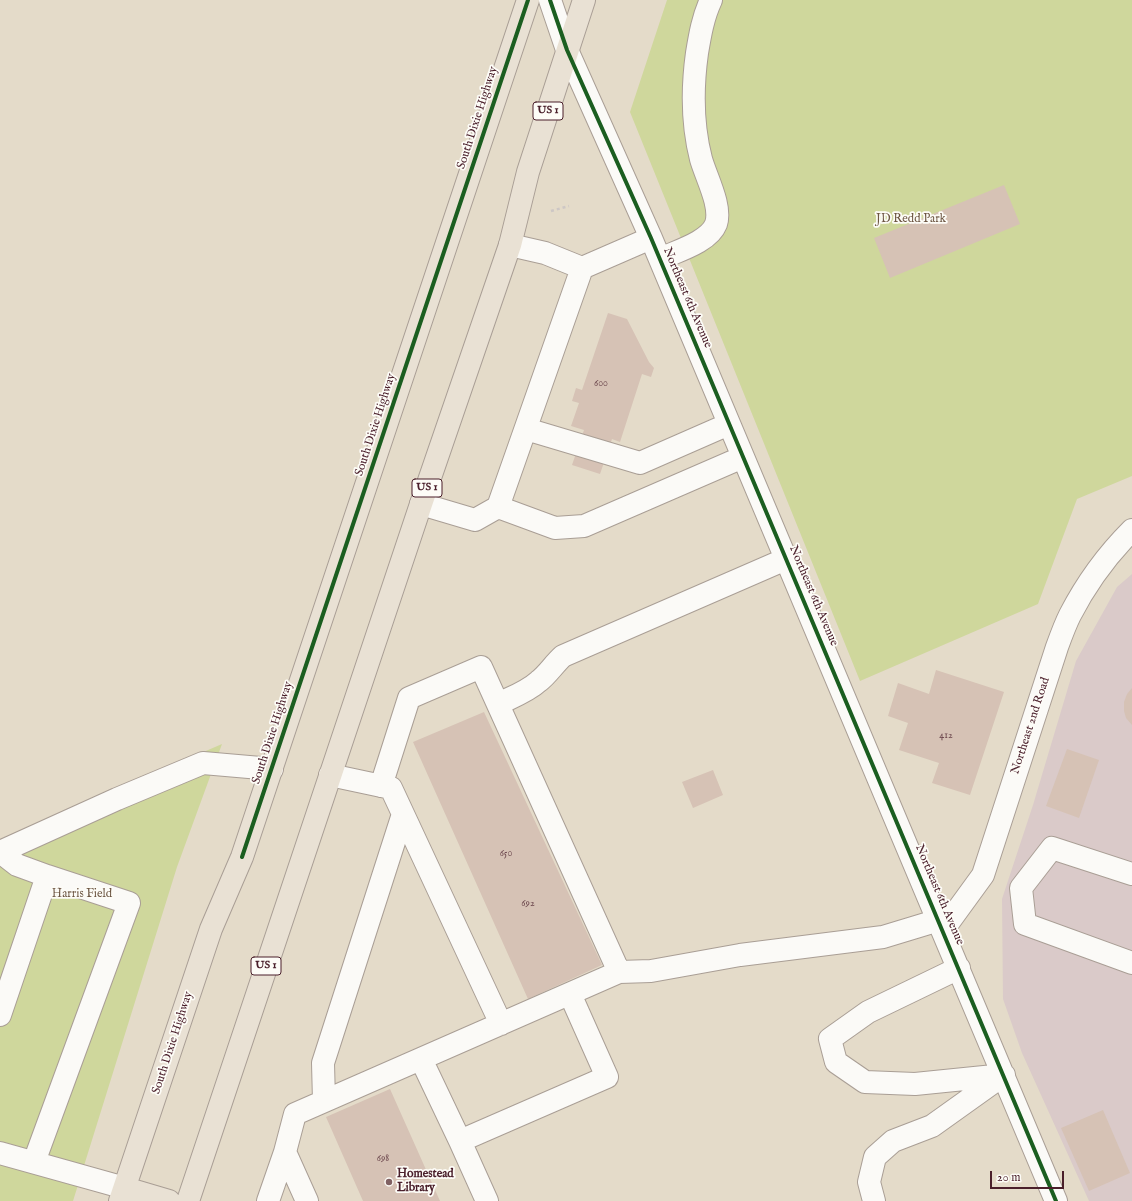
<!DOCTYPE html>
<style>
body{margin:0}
#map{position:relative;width:1132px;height:1201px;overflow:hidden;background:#e4dbc9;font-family:"IM FELL English",serif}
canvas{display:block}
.scale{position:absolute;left:990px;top:1171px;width:74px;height:18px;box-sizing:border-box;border:2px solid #4a1f2b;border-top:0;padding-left:5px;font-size:12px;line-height:14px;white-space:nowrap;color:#4a1f2b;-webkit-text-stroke:3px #fdfcf7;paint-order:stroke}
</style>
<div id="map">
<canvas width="1132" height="1201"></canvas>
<div class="scale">20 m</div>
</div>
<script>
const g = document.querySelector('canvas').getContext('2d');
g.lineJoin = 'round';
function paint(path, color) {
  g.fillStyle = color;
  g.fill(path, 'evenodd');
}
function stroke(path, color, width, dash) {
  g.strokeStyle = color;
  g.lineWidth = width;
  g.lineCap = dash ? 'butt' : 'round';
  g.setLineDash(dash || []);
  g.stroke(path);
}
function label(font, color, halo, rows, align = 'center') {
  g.font = font + ' "IM FELL English",serif';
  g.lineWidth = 3.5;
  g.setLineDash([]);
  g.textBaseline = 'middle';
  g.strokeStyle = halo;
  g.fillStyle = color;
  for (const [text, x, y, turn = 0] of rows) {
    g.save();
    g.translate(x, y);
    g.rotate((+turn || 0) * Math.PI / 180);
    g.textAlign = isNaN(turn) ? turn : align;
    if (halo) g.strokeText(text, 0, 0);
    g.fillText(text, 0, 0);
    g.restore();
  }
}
const industrial = new Path2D(`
 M 1132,574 L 1132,1201 L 1089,1201 L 1022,1053 L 1003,999 L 1002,899 L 1033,805 L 1076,661 L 1117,587 Z`);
const green = new Path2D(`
 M 667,0 L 1132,0 L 1132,476 L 1077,499 L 1038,604 L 860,681 L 630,112 Z
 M 222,744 L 177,867 L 73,1201 L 0,1201 L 0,840 Z`);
const building = new Path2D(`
 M 1004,185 L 1020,224 L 890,278 L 874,238 Z
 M 608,313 L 627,319 L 649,362 L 654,368 L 651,377 L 642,374 L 620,442 L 612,439 L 600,474 L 572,465 L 584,430 L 571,426 L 579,403 L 572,401 L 576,388 L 582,390 Z
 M 936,670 L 1004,692 L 970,795 L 932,783 L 939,763 L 899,750 L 908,723 L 888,716 L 898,683 L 929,694 Z
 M 1132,688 L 1132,725 L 1126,718 L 1124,711 L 1124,702 L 1127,694 Z
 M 484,712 L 602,965 L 528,999 L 413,742 Z
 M 1067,749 L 1099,760 L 1079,818 L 1046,806 Z
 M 713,770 L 723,795 L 693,808 L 682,782 Z
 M 390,1089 L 440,1201 L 363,1201 L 326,1117 Z
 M 1103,1110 L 1130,1173 L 1089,1191 L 1061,1128 Z`);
const path = new Path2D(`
 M 551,211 L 569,206`);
const minor = new Path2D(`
 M 550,0 L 567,50 L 651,238 L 1056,1201
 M 510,245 L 545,253 L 582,268 L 651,238
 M 660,259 C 677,251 709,242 716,224 C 722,206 706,177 701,159 C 692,124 692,89 697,53 C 700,35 703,17 711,0
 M 526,429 L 640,463 L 729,424
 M 421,504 L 475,520 L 498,507 L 582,268
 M 498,507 L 555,528 L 584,526 L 743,457
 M 498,704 C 512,697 527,692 539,681 C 548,674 554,664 563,656 L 786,559
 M 330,775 L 391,788 L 501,1024
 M 381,786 L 409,698 L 481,667 L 619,972
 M 0,852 L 117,799 L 203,763 L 272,769
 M 0,852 L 17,865 L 47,876
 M 1132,874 L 1052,848 L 1021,888 L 1025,924 L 1132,963
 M 943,930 L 983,875 L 1057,647 C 1061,636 1065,625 1070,615 C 1086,584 1107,555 1132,530
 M 959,968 L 868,1012 L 830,1039 L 836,1062 L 865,1082 L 915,1084 L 1004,1075
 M 0,1015 L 47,876 L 129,903 L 34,1162
 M 421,1059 L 460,1141 L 607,1077 L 570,994
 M 324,1101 L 323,1063 L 403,814
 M 460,1141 L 487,1201
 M 285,1152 L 295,1114 L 619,972 L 651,971 L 740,955 L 883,937 L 939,920
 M 0,1153 L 125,1188
 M 268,1201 L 285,1152 L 307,1201
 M 874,1201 L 869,1182 L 875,1157 L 893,1141 L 932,1126 L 1002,1076`);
const highway = new Path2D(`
 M 125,1188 L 169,1201
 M 120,1201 L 211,929 L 242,857 L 528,0
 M 188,1201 L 421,504 L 510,245 L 528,172 L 584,0`);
const cycleway = new Path2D(`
 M 550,0 L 567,50 L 651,238 L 1056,1201
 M 242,857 L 528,0`);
const markers = [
 [389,1182,4,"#806162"]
];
const numberNames = [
 ["600",601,384],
 ["412",946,736],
 ["650",506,854],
 ["692",528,904],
 ["698",383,1159]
];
const shields = [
 [548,111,30],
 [427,488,30],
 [266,966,30]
];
const shieldNames = [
 ["US 1",548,111],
 ["US 1",427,488],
 ["US 1",266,966]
];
const streetNames = [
 ["South Dixie Highway",478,118,-72],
 ["Northeast 6th Avenue",687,298,67],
 ["South Dixie Highway",376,425,-72],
 ["Northeast 6th Avenue",813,596,67],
 ["Northeast 2nd Road",1031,726,-72],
 ["South Dixie Highway",273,733,-72],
 ["Northeast 6th Avenue",939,895,67],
 ["South Dixie Highway",173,1043,-72]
];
const parkNames = [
 ["JD Redd Park",911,220],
 ["Harris Field",82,895]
];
const poiNames = [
 ["Homestead",397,1175],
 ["Library",397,1189]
];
paint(industrial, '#dacac9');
paint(green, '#cfd79c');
paint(building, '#d6c2b5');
stroke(minor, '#a99e95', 24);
stroke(highway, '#a99e95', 24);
stroke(path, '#cdc7c5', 2.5, [3, 3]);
stroke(minor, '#fbfaf7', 22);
stroke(highway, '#e9e1d4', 22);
stroke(cycleway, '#1b5e20', 4);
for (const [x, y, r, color] of markers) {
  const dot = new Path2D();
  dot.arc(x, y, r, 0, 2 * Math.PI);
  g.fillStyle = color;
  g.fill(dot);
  stroke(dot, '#fdfcf7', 1.5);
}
label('10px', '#6d484e', null, numberNames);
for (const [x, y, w] of shields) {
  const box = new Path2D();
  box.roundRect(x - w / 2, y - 9, w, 18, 3);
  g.fillStyle = '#fdfcf7';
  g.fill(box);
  stroke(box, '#4a1f2b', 1);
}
label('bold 11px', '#4a1f2b', null, shieldNames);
label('12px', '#4a1f2b', '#fdfcf7', streetNames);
label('12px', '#6c5542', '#fdfcf7', parkNames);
label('bold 12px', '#4a1f2b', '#fdfcf7', poiNames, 'left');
</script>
